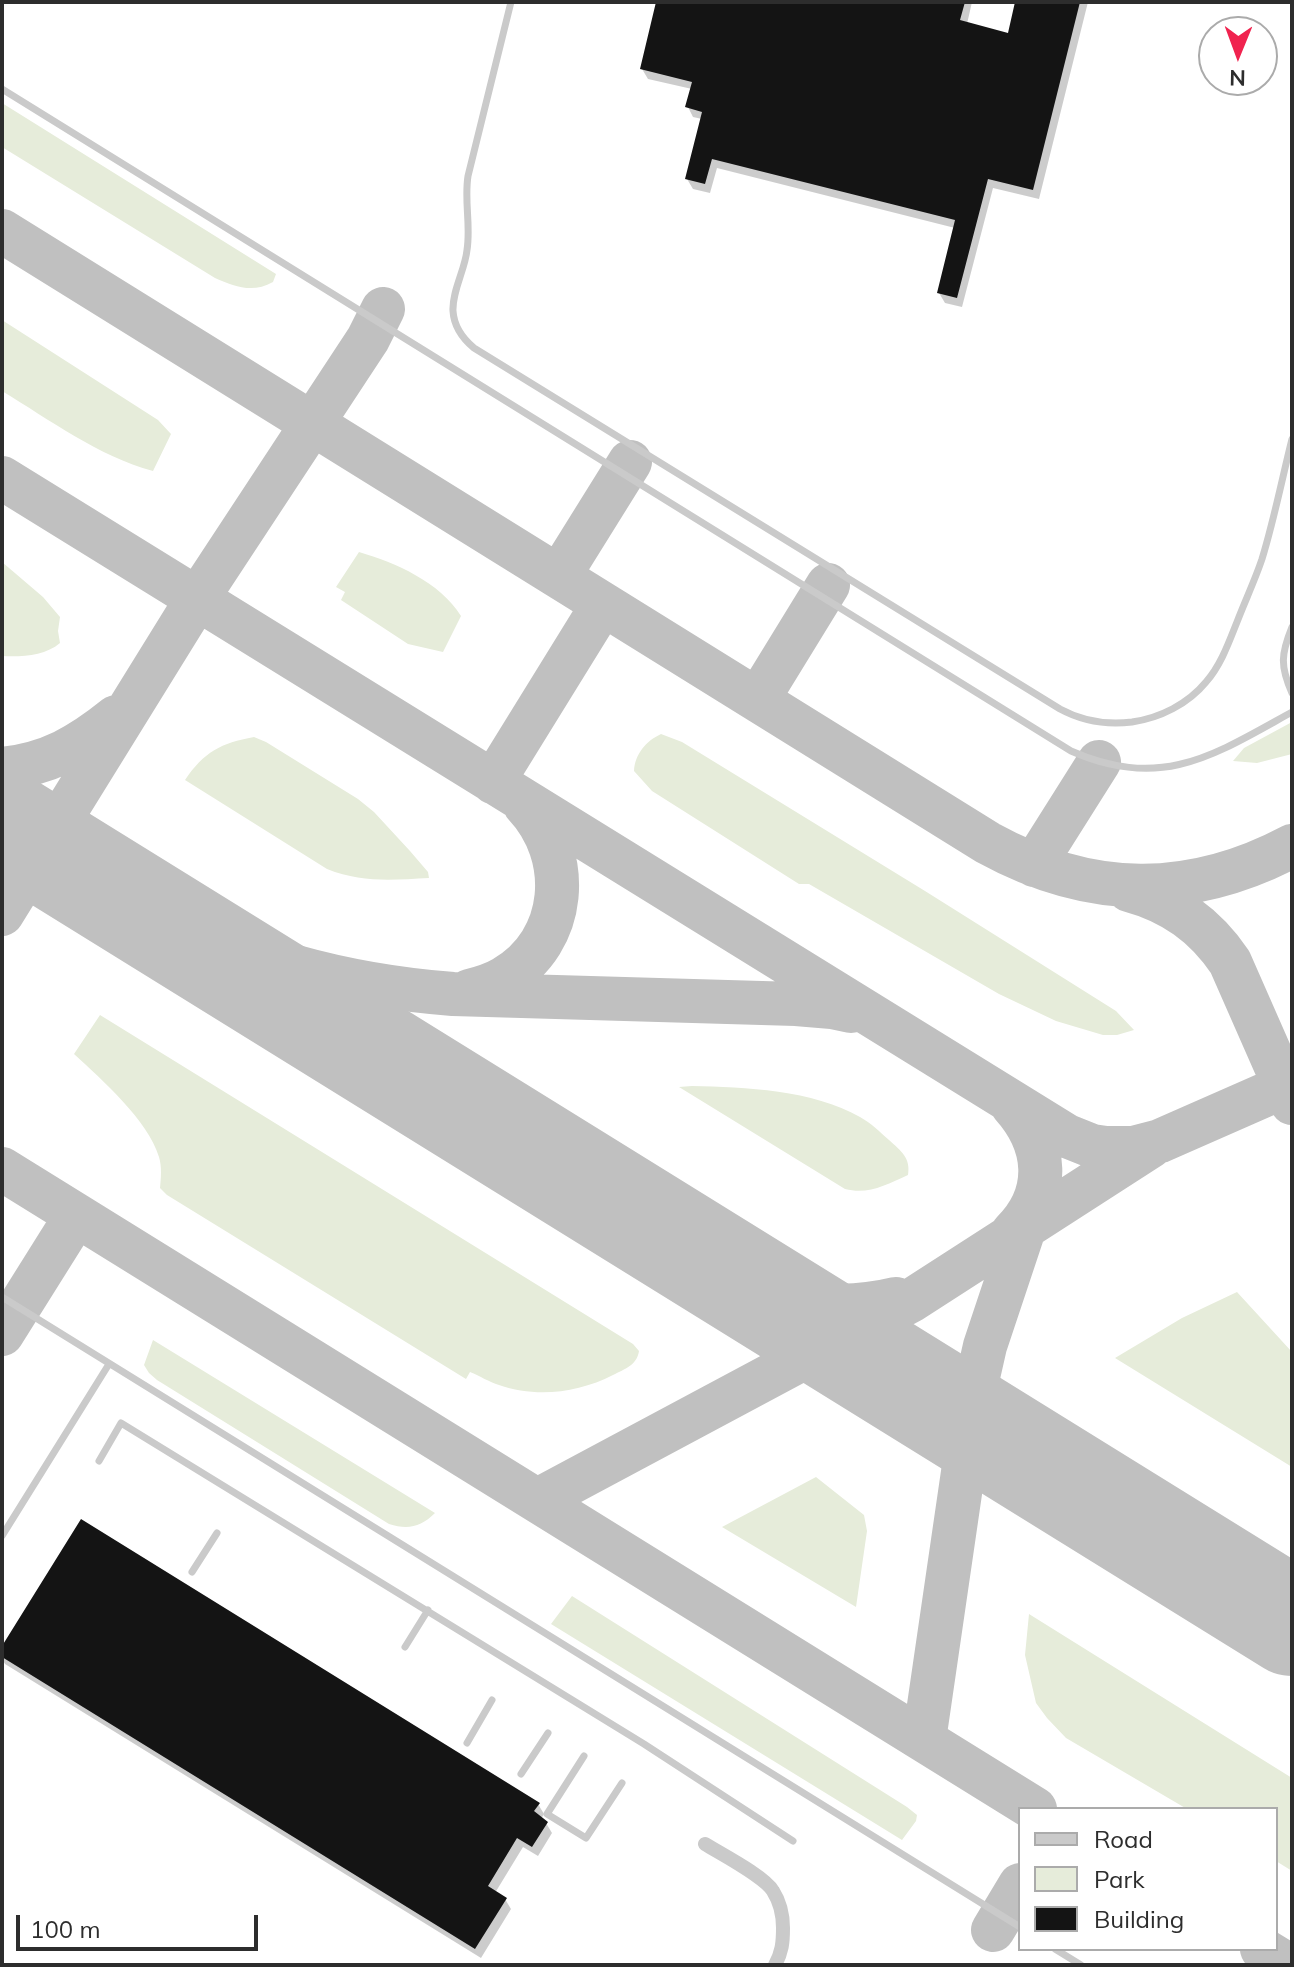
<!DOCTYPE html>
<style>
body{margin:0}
#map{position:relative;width:1294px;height:1967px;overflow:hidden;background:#fff;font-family:Mulish,sans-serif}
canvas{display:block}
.frame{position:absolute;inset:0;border:4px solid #2d2d2d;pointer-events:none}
.legend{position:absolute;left:1018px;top:1807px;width:260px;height:144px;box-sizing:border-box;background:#fff;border:2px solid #ababab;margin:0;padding:10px 14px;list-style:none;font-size:24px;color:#2d2d2d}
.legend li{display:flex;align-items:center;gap:16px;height:40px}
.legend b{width:40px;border:2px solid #ababab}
.north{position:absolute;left:1198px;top:16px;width:80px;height:80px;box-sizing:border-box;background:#fff;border:2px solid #ababab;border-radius:50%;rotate:181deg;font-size:22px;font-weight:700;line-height:32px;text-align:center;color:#2d2d2d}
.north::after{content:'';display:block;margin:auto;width:28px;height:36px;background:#f0234f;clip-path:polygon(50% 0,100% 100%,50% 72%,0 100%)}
.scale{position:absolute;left:16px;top:1915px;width:242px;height:36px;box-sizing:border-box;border:4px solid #2d2d2d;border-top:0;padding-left:10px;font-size:24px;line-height:28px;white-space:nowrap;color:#2d2d2d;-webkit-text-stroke:6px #fff;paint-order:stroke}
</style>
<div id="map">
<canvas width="1294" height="1967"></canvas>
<div class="frame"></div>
<ul class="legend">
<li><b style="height:10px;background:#cacaca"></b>Road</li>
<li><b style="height:22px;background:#e6ecda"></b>Park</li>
<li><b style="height:22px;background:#141414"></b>Building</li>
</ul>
<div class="north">N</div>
<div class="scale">100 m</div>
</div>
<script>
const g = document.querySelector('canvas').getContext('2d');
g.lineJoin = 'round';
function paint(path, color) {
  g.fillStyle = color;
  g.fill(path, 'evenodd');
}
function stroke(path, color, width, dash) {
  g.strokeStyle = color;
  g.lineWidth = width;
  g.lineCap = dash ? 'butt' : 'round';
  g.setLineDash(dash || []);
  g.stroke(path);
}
const green = new Path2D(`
 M 2,103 L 276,274 L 273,282 C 252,294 234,286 215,278 L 2,147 Z
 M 2,320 L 158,420 L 171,434 L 153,471 C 98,456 50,420 2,391 Z
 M 359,552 C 396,563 440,582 461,616 L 443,652 L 408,644 L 341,600 L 345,592 L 336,587 Z
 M 2,562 L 43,597 L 60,617 L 58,631 L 60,643 C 45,656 21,657 2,656 Z
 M 1292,722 L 1292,754 L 1257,763 L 1233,761 L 1244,748 Z
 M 661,734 L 682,742 L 925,891 L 1116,1011 L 1134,1030 L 1117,1035 L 1103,1035 L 1056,1021 L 999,994 L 809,884 L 799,884 L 652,791 L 634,771 C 635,754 646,741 661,734 Z
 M 254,737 L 266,742 L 358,799 L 374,812 L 410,851 L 428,872 L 429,878 C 392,880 362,883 327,869 L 185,780 C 204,752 221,743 254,737 Z
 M 100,1015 L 633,1344 L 639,1351 C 637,1365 625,1369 613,1375 C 578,1393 536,1398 499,1385 C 489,1382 480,1376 470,1372 L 466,1379 L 167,1195 L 160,1188 C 161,1178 162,1167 159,1157 C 148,1120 102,1080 74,1054 Z
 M 692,1086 C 745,1087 813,1090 860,1117 C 871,1123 880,1132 889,1140 C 901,1151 911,1158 908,1175 C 886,1185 868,1195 845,1189 L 679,1087 Z
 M 1237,1292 L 1292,1352 L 1292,1467 L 1115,1358 L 1182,1318 Z
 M 153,1340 L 435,1513 C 421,1527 408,1530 389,1524 L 157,1380 L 149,1373 L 144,1365 Z
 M 816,1477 L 864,1515 L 867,1531 L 856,1607 L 722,1527 Z
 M 572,1596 L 907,1807 L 917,1815 L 916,1821 L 902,1840 L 551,1624 Z
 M 1029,1614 L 1292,1778 L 1292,1871 L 1276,1861 L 1276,1809 L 1187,1809 L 1066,1738 L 1047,1718 L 1036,1703 L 1025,1655 Z`);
const shadow = new Path2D(`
 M 667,2 L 972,2 L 967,24 L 1009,35 L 1017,2 L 1088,2 L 1039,199 L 993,188 L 962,307 L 945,303 L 939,293 L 955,228 L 717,168 L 710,193 L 693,189 L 687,179 L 702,119 L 693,117 L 688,107 L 692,89 L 648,79 L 642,69 Z
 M 2,1650 L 538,1804 L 544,1814 L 541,1819 L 546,1823 L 552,1833 L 538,1856 L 523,1847 L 495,1893 L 505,1899 L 511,1909 L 481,1958 L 5,1664 L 2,1659 Z`);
const taxiway = new Path2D(`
 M 2,231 L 988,843 C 1090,899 1190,900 1292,846
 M 2,478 L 1067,1136 L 1092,1146 L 1106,1148 L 1133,1148 L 1160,1141 L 1292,1083
 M 559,576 L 630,462
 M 758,699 L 828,585
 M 2,769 C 49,764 80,746 116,717
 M 493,782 L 603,604
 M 2,819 C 50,849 98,882 148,908 C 242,958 347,986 453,994 L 796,1004 L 832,1007 L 851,1011
 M 1034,865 L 1099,762
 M 1129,890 C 1173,902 1205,925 1230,962 L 1292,1103
 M 2,914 L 197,599 L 368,339 L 383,309
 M 469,991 C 481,988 494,984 504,978 C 568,941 573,856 525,805
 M 1012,1105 C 1047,1144 1052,1193 1013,1232
 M 2,1169 L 1035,1809
 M 617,1201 C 648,1220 680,1239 711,1258 C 734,1272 756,1287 781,1296 C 817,1309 859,1308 896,1299
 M 817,1332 L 921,1396 L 938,1409 L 949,1422 L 958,1442 L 963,1464
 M 2,1334 L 76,1216
 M 538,1500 L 912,1300 L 1151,1146
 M 924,1740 L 975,1390 L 985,1346 L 1028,1217
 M 993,1930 L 1020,1885
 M 1262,1949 L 1288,1965`);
const runway = new Path2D(`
 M 2,823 L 1292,1622`);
const building = new Path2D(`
 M 656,2 L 965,2 L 960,20 L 1008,33 L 1015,2 L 1080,2 L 1033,190 L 988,179 L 957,298 L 937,293 L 955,220 L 712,159 L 705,184 L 685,179 L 702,112 L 685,107 L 692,82 L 640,69 Z
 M 81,1519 L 540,1803 L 534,1811 L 548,1822 L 532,1847 L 517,1838 L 488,1886 L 507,1898 L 475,1949 L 2,1657 L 2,1646 Z`);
const service = new Path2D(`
 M 511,2 L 468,176 C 464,201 471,225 467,250 C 465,270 452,291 453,311 C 454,327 462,338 474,348 L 1060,709 C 1082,721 1107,725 1132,722 C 1160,718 1188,704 1206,682 C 1221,665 1229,642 1237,622 C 1245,601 1255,580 1262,559 C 1274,520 1282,479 1292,439
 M 2,89 L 1071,751 C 1162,791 1214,755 1292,712
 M 1292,627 C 1281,654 1280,666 1292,693
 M 2,1297 L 1020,1927
 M 99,1461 L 121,1423 L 644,1744 L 793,1841
 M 2,1536 L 109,1364
 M 192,1572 L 217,1533
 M 405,1647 L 428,1610
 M 467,1743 L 492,1700
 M 584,1756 L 547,1814 L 586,1838 L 622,1783
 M 521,1774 L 548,1733
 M 1055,1949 L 1081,1965`);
const minor = new Path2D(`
 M 705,1844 C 721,1854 764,1876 773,1891 C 780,1902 783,1916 783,1928 C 783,1943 782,1952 775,1965`);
paint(green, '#e6ecda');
paint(shadow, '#0003');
stroke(taxiway, '#c0c0c0', 44);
stroke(runway, '#c0c0c0', 108);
paint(building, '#141414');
stroke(service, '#cacaca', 7);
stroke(minor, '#cacaca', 14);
</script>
